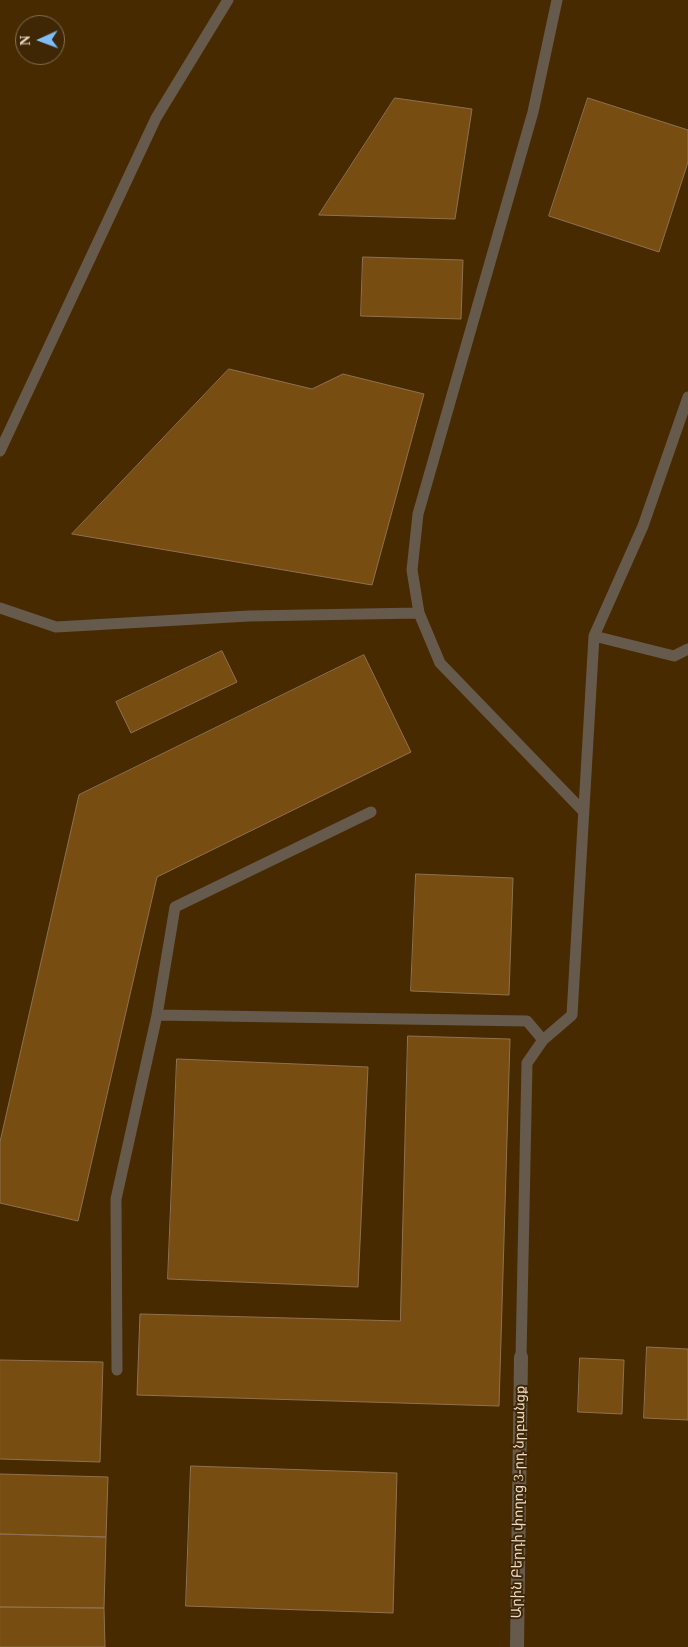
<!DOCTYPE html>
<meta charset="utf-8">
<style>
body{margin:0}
#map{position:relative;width:688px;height:1647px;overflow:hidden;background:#3f2605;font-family:"Times New Roman",serif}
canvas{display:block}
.north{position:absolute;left:15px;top:15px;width:50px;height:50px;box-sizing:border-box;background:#3f2605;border:1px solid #856f54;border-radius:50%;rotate:268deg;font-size:14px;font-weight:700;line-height:20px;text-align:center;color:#edddcb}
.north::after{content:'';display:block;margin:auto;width:18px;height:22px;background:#7fbdfa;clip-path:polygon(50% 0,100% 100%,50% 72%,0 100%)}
</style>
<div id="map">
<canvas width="688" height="1647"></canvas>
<div class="north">N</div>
</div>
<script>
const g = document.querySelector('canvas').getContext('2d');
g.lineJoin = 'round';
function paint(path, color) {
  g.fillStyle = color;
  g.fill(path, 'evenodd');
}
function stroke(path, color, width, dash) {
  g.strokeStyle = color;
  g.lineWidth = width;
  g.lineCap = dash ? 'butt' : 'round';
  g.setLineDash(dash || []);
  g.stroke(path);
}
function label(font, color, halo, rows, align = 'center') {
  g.font = font + ' "Times New Roman","Noto Sans Armenian",serif';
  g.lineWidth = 4;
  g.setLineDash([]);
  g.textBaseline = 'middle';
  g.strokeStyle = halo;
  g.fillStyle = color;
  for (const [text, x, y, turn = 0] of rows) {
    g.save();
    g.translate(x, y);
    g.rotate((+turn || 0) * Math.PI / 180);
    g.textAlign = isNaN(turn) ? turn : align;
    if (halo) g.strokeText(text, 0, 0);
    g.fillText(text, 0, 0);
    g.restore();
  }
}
const built = new Path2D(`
 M 0,0 L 688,0 L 688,1647 L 0,1647 ZM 25,25 L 55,25 L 55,55 L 25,55 Z`);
const building = new Path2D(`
 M 395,98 L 472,109 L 455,219 L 319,215 Z
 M 588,98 L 688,130 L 688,162 L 659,252 L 549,216 Z
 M 363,257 L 463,260 L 461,319 L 361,316 Z
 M 229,369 L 312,389 L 343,374 L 424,394 L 372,585 L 72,534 Z
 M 222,651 L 237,682 L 131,733 L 116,702 Z
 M 364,655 L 411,752 L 157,877 L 78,1221 L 0,1203 L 0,1142 L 79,795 Z
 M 416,874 L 513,878 L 509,995 L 411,991 Z
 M 408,1036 L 510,1039 L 499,1406 L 137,1395 L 140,1314 L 400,1321 Z
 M 177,1059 L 368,1067 L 358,1287 L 168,1279 Z
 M 647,1347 L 688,1349 L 688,1420 L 644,1418 Z
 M 580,1358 L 624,1360 L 622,1414 L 578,1412 Z
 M 0,1360 L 103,1362 L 100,1462 L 0,1459 Z
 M 191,1466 L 397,1473 L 393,1613 L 186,1606 Z
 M 0,1474 L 108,1477 L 106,1537 L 0,1534 Z
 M 0,1534 L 106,1537 L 104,1608 L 0,1607 Z
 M 0,1607 L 104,1608 L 105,1647 L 0,1647 Z`);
const service = new Path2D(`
 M 557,0 L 533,112 L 418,514 L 412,570 L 419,613 L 440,663 L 584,812
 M 0,451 L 156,118 L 228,0
 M 0,608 L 56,627 L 249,616 L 419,613
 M 594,636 L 674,656 L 688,649
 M 371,812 L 175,907 L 157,1015 L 527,1021 L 543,1040
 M 521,1357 L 527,1063 L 543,1040 L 572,1015 L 594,636 L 643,526 L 688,397
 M 117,1370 L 116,1199 L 157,1015`);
const minor = new Path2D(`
 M 517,1647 L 521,1357`);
const streetNames = [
 ["Արին Բերդի փողոց 3-րդ նրբանցք",519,1502,-89]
];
paint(built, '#482a00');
paint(building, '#784d12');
stroke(building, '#8e7151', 1);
stroke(service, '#665a4d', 11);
stroke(minor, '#665a4d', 14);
label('14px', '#edddcb', '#3f2605', streetNames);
</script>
